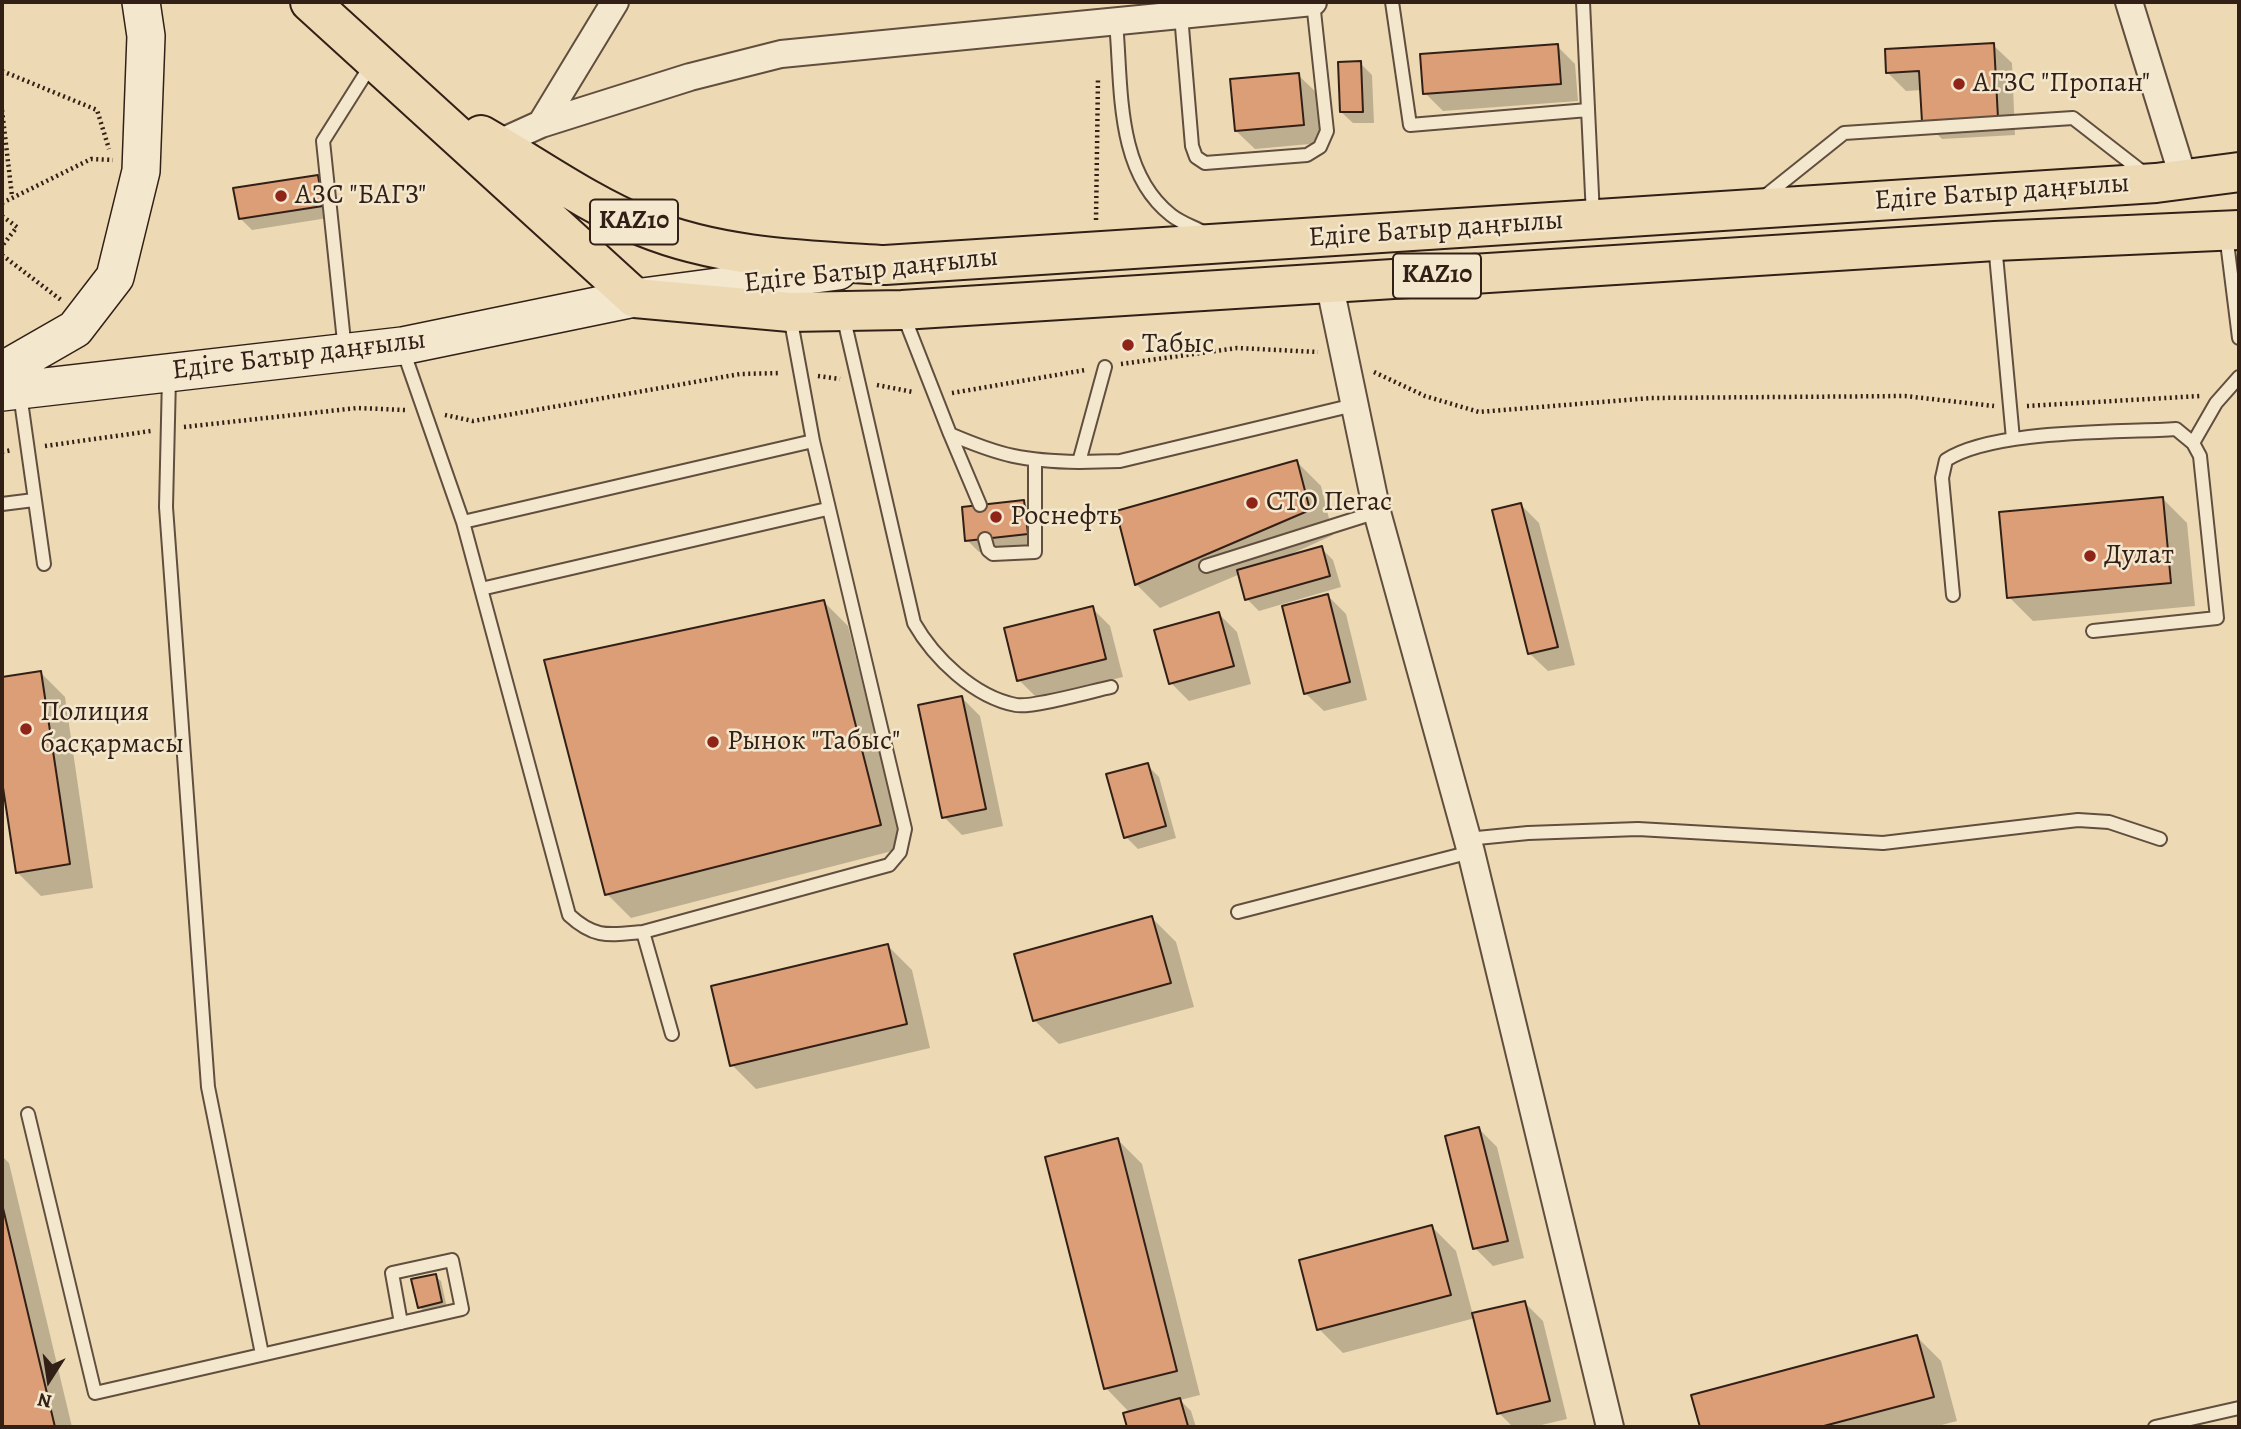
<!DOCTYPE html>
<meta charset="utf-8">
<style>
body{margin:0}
#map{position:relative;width:2241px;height:1429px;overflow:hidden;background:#eddab4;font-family:Alegreya,serif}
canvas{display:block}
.frame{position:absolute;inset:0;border:4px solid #322017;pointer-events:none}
.north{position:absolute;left:14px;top:1345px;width:70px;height:70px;-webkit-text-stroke:5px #f3e7ce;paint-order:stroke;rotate:192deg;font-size:19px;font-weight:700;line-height:28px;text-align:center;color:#322017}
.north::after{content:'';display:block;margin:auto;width:24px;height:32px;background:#322017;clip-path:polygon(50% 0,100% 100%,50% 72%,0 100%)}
</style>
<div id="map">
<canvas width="2241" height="1429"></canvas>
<div class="frame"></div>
<div class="north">N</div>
</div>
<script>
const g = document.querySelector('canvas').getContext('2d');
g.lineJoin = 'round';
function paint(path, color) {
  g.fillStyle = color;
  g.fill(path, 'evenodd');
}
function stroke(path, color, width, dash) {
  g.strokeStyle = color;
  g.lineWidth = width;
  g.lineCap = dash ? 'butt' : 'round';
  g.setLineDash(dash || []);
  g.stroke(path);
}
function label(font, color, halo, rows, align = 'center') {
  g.font = font + ' Alegreya,serif';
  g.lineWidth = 5;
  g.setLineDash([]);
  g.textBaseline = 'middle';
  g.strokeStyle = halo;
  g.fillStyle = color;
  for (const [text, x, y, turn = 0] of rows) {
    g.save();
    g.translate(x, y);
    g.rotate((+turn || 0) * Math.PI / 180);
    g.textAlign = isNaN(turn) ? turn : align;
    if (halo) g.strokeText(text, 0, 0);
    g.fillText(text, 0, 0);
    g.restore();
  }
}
const shadow = new Path2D(`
 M 1993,45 L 2012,63 L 2015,135 L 1942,139 L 1924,121 L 1922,90 L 1906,91 L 1888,73 Z
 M 1557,46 L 1575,64 L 1578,101 L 1443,111 L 1425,93 Z
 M 1360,63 L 1372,75 L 1374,123 L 1353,123 L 1341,112 Z
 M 1298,75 L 1317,93 L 1321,143 L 1255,149 L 1236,131 Z
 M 318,176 L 330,188 L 334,217 L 252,230 L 240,218 Z
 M 1297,462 L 1321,486 L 1333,535 L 1278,560 L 1321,548 L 1333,560 L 1341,587 L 1259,611 L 1247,599 L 1240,574 L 1160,608 L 1136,584 Z
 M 2163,499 L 2187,523 L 2195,606 L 2033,621 L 2009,597 Z
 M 1023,502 L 1035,514 L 1039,545 L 979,552 L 967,540 Z
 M 1521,505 L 1539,523 L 1575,665 L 1548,671 L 1529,653 Z
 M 1328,596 L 1346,614 L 1367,700 L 1324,711 L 1305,693 Z
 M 824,602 L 848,626 L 904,848 L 631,918 L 607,894 Z
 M 1092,608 L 1110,626 L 1123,677 L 1037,698 L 1019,680 Z
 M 1219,614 L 1237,632 L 1251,684 L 1189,701 L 1171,683 Z
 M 41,673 L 65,697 L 93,888 L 41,896 L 17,872 L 4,786 L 2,787 L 2,679 Z
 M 962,698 L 980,716 L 1003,826 L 962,835 L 944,817 Z
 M 1147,765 L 1159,777 L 1176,838 L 1138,849 L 1126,837 Z
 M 1152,918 L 1176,942 L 1194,1007 L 1059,1044 L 1034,1020 Z
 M 888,946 L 912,970 L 930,1048 L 756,1089 L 732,1065 Z
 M 1479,1129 L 1497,1147 L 1524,1258 L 1493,1266 L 1475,1248 Z
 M 1118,1140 L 1142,1164 L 1200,1395 L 1180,1400 L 1191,1411 L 1196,1427 L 1129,1427 L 1125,1414 L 1130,1413 L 1106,1388 Z
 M 2,1156 L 9,1163 L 72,1427 L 2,1427 Z
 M 1432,1227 L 1456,1251 L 1473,1315 L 1525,1303 L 1543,1321 L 1567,1419 L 1533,1427 L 1513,1427 L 1499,1413 L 1475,1318 L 1343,1353 L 1319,1329 Z
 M 435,1276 L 441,1281 L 447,1308 L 425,1312 L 419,1307 Z
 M 1917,1337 L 1941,1361 L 1957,1421 L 1934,1427 L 1702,1427 L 1693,1396 Z`);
const building = new Path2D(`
 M 1994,43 L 1998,118 L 1922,122 L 1919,71 L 1886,73 L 1885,49 Z
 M 1558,44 L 1561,84 L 1423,94 L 1420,54 Z
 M 1361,61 L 1363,112 L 1340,112 L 1338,62 Z
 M 1299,73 L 1304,125 L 1235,131 L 1230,79 Z
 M 318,175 L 323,206 L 239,219 L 233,188 Z
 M 1297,460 L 1310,510 L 1135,585 L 1116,511 Z
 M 2163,497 L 2171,583 L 2007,598 L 1999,512 Z
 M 1024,500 L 1028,534 L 965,541 L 962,507 Z
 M 1521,503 L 1558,647 L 1528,654 L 1492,510 Z
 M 1322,546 L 1330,576 L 1245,600 L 1237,570 Z
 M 1328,594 L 1350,682 L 1304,694 L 1282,606 Z
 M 824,600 L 881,825 L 605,895 L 544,660 Z
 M 1093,606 L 1106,659 L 1017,681 L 1004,628 Z
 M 1219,612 L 1234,666 L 1169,684 L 1154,630 Z
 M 41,671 L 70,864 L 16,873 L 2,781 L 2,677 Z
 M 962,696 L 986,809 L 942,818 L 918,705 Z
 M 1148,763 L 1166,826 L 1124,838 L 1106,774 Z
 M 1152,916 L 1171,983 L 1033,1021 L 1014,954 Z
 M 888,944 L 907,1024 L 730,1066 L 711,986 Z
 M 1479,1127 L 1508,1241 L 1473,1249 L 1445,1136 Z
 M 1118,1138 L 1177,1371 L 1104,1389 L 1045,1157 Z
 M 2,1204 L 55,1427 L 2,1427 Z
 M 1432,1225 L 1451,1295 L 1317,1330 L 1299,1260 Z
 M 436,1274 L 442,1302 L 418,1308 L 411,1279 Z
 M 1525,1301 L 1550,1401 L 1497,1414 L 1472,1313 Z
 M 1917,1335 L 1934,1397 L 1820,1427 L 1700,1427 L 1691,1395 Z
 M 1180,1398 L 1188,1426 L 1127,1427 L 1123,1413 Z`);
const path = new Path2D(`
 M 2,71 L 97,110 L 109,149
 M 2,110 L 12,196
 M 2,203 L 91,159 L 113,160
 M 2,216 L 17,227 L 2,246
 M 1096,220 L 1098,78
 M 2,255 L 61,300
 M 1121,364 L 1237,348 L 1318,352
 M 1374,372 L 1425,396 L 1479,412 L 1651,398 L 1905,396 L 1994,406
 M 818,376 L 840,379
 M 877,385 L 913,392
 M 952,393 L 1085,370
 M 2027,406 L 2200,396
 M 445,415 L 473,421 L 740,374 L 781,373
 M 184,427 L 357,408 L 405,410
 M 45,446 L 151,431
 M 2,452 L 12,450`);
const lane = new Path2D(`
 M 1392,2 L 1410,125 L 1588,110
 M 1583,2 L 1593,216
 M 1181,15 L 1192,146 L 1196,157 L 1205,163 L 1307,155 L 1320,147 L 1327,131 L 1313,2
 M 1116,22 C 1122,86 1115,171 1171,215 C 1181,223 1194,227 1205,233
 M 1764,197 L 1844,133 L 2073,118 L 2145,174
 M 2226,234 L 2239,338
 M 1995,244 L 2013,439
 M 903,314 L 950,434 C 1001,456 1024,461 1079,462 L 1105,367
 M 843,315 L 914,623 C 934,658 974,697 1016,705 C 1032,708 1092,691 1111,687
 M 403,350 L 463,522 L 813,441 L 790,316
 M 345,351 L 323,141 L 371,65
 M 169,377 L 166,507 L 208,1087 L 262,1354
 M 20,394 L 44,564
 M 950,434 L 980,505
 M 2193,443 L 2216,403 L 2239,377
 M 1079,462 L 1120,461 L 1354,405
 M 2,504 L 34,500
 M 463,522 L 569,915 C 595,939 609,935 643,932 L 889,865 L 900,852 L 905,829 L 813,441
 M 985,539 L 988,550 L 993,554 L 1035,552 L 1035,461
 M 1206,566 L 1377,512
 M 481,589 L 827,509
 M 1953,595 L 1942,478 L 1946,460 C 1994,429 2115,433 2176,429 L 2193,443 L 2200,456 L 2217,618 L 2093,631
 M 1467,839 L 1528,833 L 1638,829 L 1883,843 L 2078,820 L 2109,822 L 2160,839
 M 1238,912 L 1471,852
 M 643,932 L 672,1034
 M 28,1114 L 95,1393 C 217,1364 340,1338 462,1309 L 452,1260 L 392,1273 L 401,1323
 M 2155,1427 L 2239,1408`);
const street = new Path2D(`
 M 2129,2 L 2184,180
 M 541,124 L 615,2
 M 497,144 L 541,124 L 690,77 L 781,54 L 1313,2
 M 1329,282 L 1377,512 L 1471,852 L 1610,1427`);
const secondary = new Path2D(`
 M 2,371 L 75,329 L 115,277 L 141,171 L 146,36 L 141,2
 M 2,392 L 402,346 L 635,298 L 838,271`);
const primary = new Path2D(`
 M 310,2 L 635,298 L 790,312 L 902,310 L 1995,241 L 2239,230
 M 481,135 C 535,166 586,203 644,227 C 720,258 804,260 885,265 L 2156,183 L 2239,172`);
const markers = [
 [1959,84,7,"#8f2418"],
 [281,196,7,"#8f2418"],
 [1128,345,7,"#8f2418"],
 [1252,503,7,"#8f2418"],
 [996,517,7,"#8f2418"],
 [2090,556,7,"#8f2418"],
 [26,729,7,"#8f2418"],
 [713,742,7,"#8f2418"]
];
const shields = [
 [634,222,88],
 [1437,276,88]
];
const shieldNames = [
 ["KAZ10",634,222],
 ["KAZ10",1437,276]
];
const poiNames = [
 ["АГЗС \"Пропан\"",1973,84],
 ["АЗС \"БАГЗ\"",295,196],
 ["Табыс",1142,345],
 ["СТО Пегас",1266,503],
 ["Роснефть",1010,517],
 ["Дулат",2104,556],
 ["Полиция",40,713],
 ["басқармасы",40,745],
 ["Рынок \"Табыс\"",727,742]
];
const streetNames = [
 ["Едіге Батыр даңғылы",2002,193,-4],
 ["Едіге Батыр даңғылы",1436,230,-4],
 ["Едіге Батыр даңғылы",871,271,-6],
 ["Едіге Батыр даңғылы",299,356,-7]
];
paint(shadow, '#0003');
paint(building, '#dc9e77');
stroke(building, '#322017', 2);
stroke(lane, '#614e3e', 16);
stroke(street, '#614e3e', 30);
stroke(secondary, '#322017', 40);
stroke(primary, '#322017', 42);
stroke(path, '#322017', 4.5, [2, 3.5]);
stroke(lane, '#f3e7ce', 12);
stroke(street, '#f3e7ce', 26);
stroke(secondary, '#f3e7ce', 37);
stroke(primary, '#eddab4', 38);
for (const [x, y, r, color] of markers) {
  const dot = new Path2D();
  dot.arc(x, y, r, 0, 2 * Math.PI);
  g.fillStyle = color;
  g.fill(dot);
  stroke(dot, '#f3e7ce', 2.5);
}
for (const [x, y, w] of shields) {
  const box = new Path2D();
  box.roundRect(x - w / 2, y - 22.5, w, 45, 5);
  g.fillStyle = '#f3e7ce';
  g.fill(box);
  stroke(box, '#322017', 2);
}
label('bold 26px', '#322017', null, shieldNames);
label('28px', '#322017', '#f3e7ce', poiNames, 'left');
label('28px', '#322017', '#f3e7ce', streetNames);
</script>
